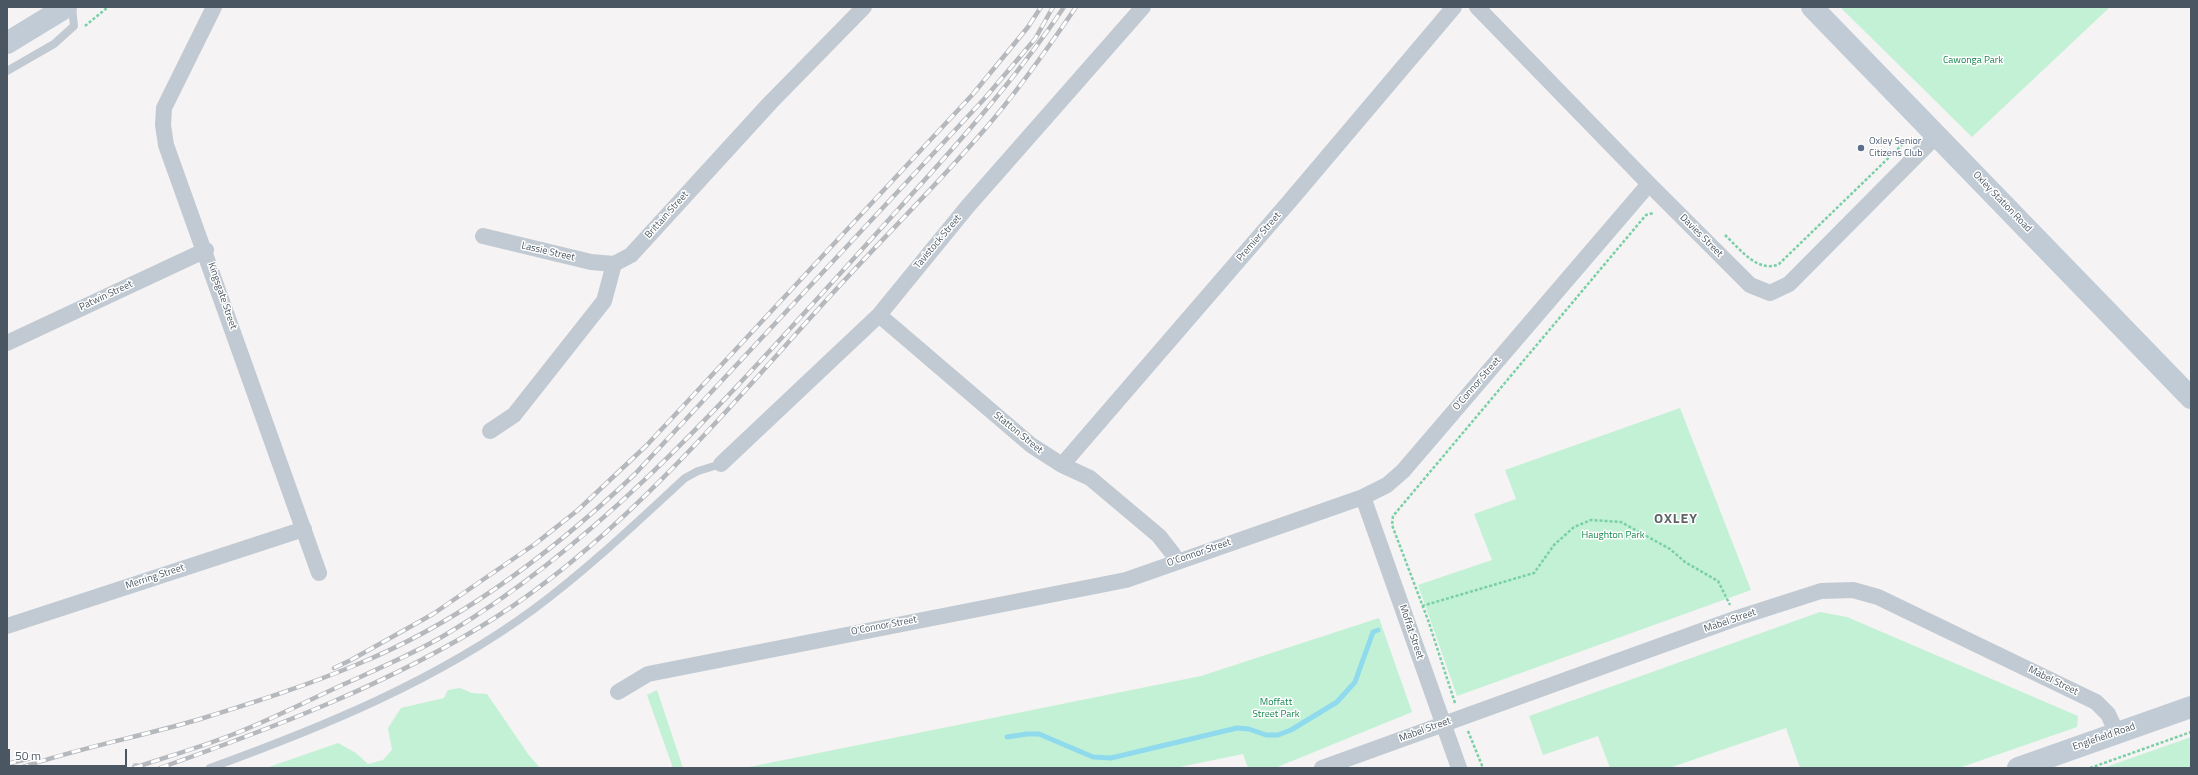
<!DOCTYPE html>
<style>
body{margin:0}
#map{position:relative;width:2198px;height:775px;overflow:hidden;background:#f5f3f3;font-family:"Titillium Web",sans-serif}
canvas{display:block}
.frame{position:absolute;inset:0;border:8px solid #4a5661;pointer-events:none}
.scale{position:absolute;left:8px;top:749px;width:119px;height:18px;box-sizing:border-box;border:2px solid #4a5661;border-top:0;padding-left:5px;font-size:12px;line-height:14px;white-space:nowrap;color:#4a5661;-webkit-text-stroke:3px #fff;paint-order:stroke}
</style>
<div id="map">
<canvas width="2198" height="775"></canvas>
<div class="frame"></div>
<div class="scale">50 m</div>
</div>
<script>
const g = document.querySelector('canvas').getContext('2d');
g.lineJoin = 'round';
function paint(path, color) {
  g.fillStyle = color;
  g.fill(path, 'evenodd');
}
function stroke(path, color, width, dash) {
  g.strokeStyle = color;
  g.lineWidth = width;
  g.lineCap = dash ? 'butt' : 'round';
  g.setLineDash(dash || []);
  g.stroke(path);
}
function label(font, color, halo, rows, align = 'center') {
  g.font = font + ' "Titillium Web",sans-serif';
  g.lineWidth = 3;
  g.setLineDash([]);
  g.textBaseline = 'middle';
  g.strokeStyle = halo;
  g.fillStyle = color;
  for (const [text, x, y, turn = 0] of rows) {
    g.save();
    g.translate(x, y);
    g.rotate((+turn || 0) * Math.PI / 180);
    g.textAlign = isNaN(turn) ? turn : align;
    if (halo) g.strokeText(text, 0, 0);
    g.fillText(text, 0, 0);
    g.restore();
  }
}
const green = new Path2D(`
 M 1840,7 L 2110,7 L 1972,137 Z
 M 1680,408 L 1751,590 L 1457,696 L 1418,585 L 1492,560 L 1474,514 L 1516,499 L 1505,470 Z
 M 1820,612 L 1847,617 L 2078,716 L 2077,727 L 1959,768 L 1800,768 L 1786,728 L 1669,768 L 1610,768 L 1598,736 L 1543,755 L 1529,716 Z
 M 1379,618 L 1412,712 L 1275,768 L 1248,768 L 1243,754 L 1175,768 L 744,768 L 1201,676 Z
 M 460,688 L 472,693 L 487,694 L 528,754 L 540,768 L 266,768 L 338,743 L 356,753 L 368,764 L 383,760 L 392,750 L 388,728 L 401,708 L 444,698 L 448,690 Z
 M 657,690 L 683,768 L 673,768 L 647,695 Z
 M 2191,737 L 2191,768 L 2103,768 Z`);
const stream = new Path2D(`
 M 1007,737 L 1027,734 L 1039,734 L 1093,757 L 1111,758 L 1237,728 L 1249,729 L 1266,735 L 1278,735 L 1291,730 L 1337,702 L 1355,682 L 1373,632 L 1378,630`);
const path = new Path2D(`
 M 85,26 L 108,7
 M 1725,235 C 1739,248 1758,274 1779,264 L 1906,141
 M 1422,606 L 1534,573 L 1554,545 L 1574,527 L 1591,520 L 1621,522 L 1670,549 L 1685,562 L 1718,581 L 1730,605
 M 1455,703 L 1428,620 L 1392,525 L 1393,516 L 1646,215 L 1654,213
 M 1468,731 L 1483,768
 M 2090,768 L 2191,732`);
const lane = new Path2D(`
 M 7,71 L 54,44 L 74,26 L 72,7
 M 136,767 L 136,768
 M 210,768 C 323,727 436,681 534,609 C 588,569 636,523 685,478 L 698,471 L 721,464`);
const street = new Path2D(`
 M 214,7 L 164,108 L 163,125 L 166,145 L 319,573
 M 1477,7 L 1649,184 L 1750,285 L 1770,293 L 1789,284 L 1937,135
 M 483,236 L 591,262 L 614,264
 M 879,315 L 1031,445 L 1062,465 L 1090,478 L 1159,536 L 1173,554 L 1176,561
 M 7,343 L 206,250
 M 490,431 L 514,415 L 604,301 L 614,264 L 631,255 L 770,103 L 864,7
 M 721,464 L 879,315 L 968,206 L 1143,7
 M 1062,465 L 1289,202 L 1454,7
 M 1363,497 L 1459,768
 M 7,626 L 304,529
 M 618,692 L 648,674 L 1126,580 L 1363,497 L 1387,485 L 1403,471 L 1649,184
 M 1322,768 L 1737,618 L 1821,591 L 1853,590 L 1878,597 L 2096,702 L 2108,714 L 2117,733`);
const secondary = new Path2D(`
 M 1812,7 L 2191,398
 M 7,43 L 66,7
 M 2018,768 L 2191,707`);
const rail = new Path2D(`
 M 334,668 L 351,660 L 433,614 L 535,544 L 578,510 L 647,445 L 973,94 L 1028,27 L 1041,7
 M 7,764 L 39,756
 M 20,768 C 78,748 139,737 197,720 C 252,703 306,686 358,664 C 461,622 555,550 635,474 L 985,98 L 1035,39 L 1053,7
 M 134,768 C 169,756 205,746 239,732 C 277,717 313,698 351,681 C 382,667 415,653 445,635 C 602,542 725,400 847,266 C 922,182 1001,101 1064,7
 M 160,768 C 275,727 390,684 493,619 C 624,536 728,408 831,295 C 882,239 936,186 985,129 C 1018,91 1048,48 1076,7`);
const markers = [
 [1861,148,4,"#5c6f8a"]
];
const parkNames = [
 ["Cawonga Park",1973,61],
 ["Haughton Park",1613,536],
 ["Moffatt",1276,703],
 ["Street Park",1276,715]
];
const serviceNames = [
 ["Oxley Senior",1869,142],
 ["Citizens Club",1869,154]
];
const streetNames = [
 ["Oxley Station Road",2002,202,46],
 ["Brittain Street",667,215,-48],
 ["Davies Street",1701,236,45],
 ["Premier Street",1259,237,-49],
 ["Tavistock Street",938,242,-50],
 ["Lassie Street",548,252,13],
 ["Patwin Street",106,296,-25],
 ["Kingsgate Street",222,296,71],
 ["O'Connor Street",1477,384,-49],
 ["Statton Street",1018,433,39],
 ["O'Connor Street",1199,553,-19],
 ["Merring Street",155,577,-18],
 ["Mabel Street",1730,621,-19],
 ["O'Connor Street",884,626,-11],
 ["Moffat Street",1411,632,71],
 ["Mabel Street",2053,681,26],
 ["Mabel Street",1425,730,-20],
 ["Englefield Road",2104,737,-19]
];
const districtNames = [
 ["OXLEY",1676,520]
];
paint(green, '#c3f1d5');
stroke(stream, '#90daee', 5);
stroke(path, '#7ad0a6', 2.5, [3, 2]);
stroke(lane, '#c1cad2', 8);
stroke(street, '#c1cad2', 16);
stroke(secondary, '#c1cbd6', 22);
stroke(rail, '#b5b8bd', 4.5);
stroke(rail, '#fff', 3, [9]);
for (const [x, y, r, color] of markers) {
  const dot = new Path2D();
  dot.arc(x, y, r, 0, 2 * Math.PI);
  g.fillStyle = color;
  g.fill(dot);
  stroke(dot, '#fff', 1.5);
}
label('10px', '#17864f', '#fff', parkNames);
label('10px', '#4e5e75', '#fff', serviceNames, 'left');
label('10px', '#4a5661', '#fff', streetNames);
g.letterSpacing = '1px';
label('bold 14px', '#5f6368', '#fff', districtNames);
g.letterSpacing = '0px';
</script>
